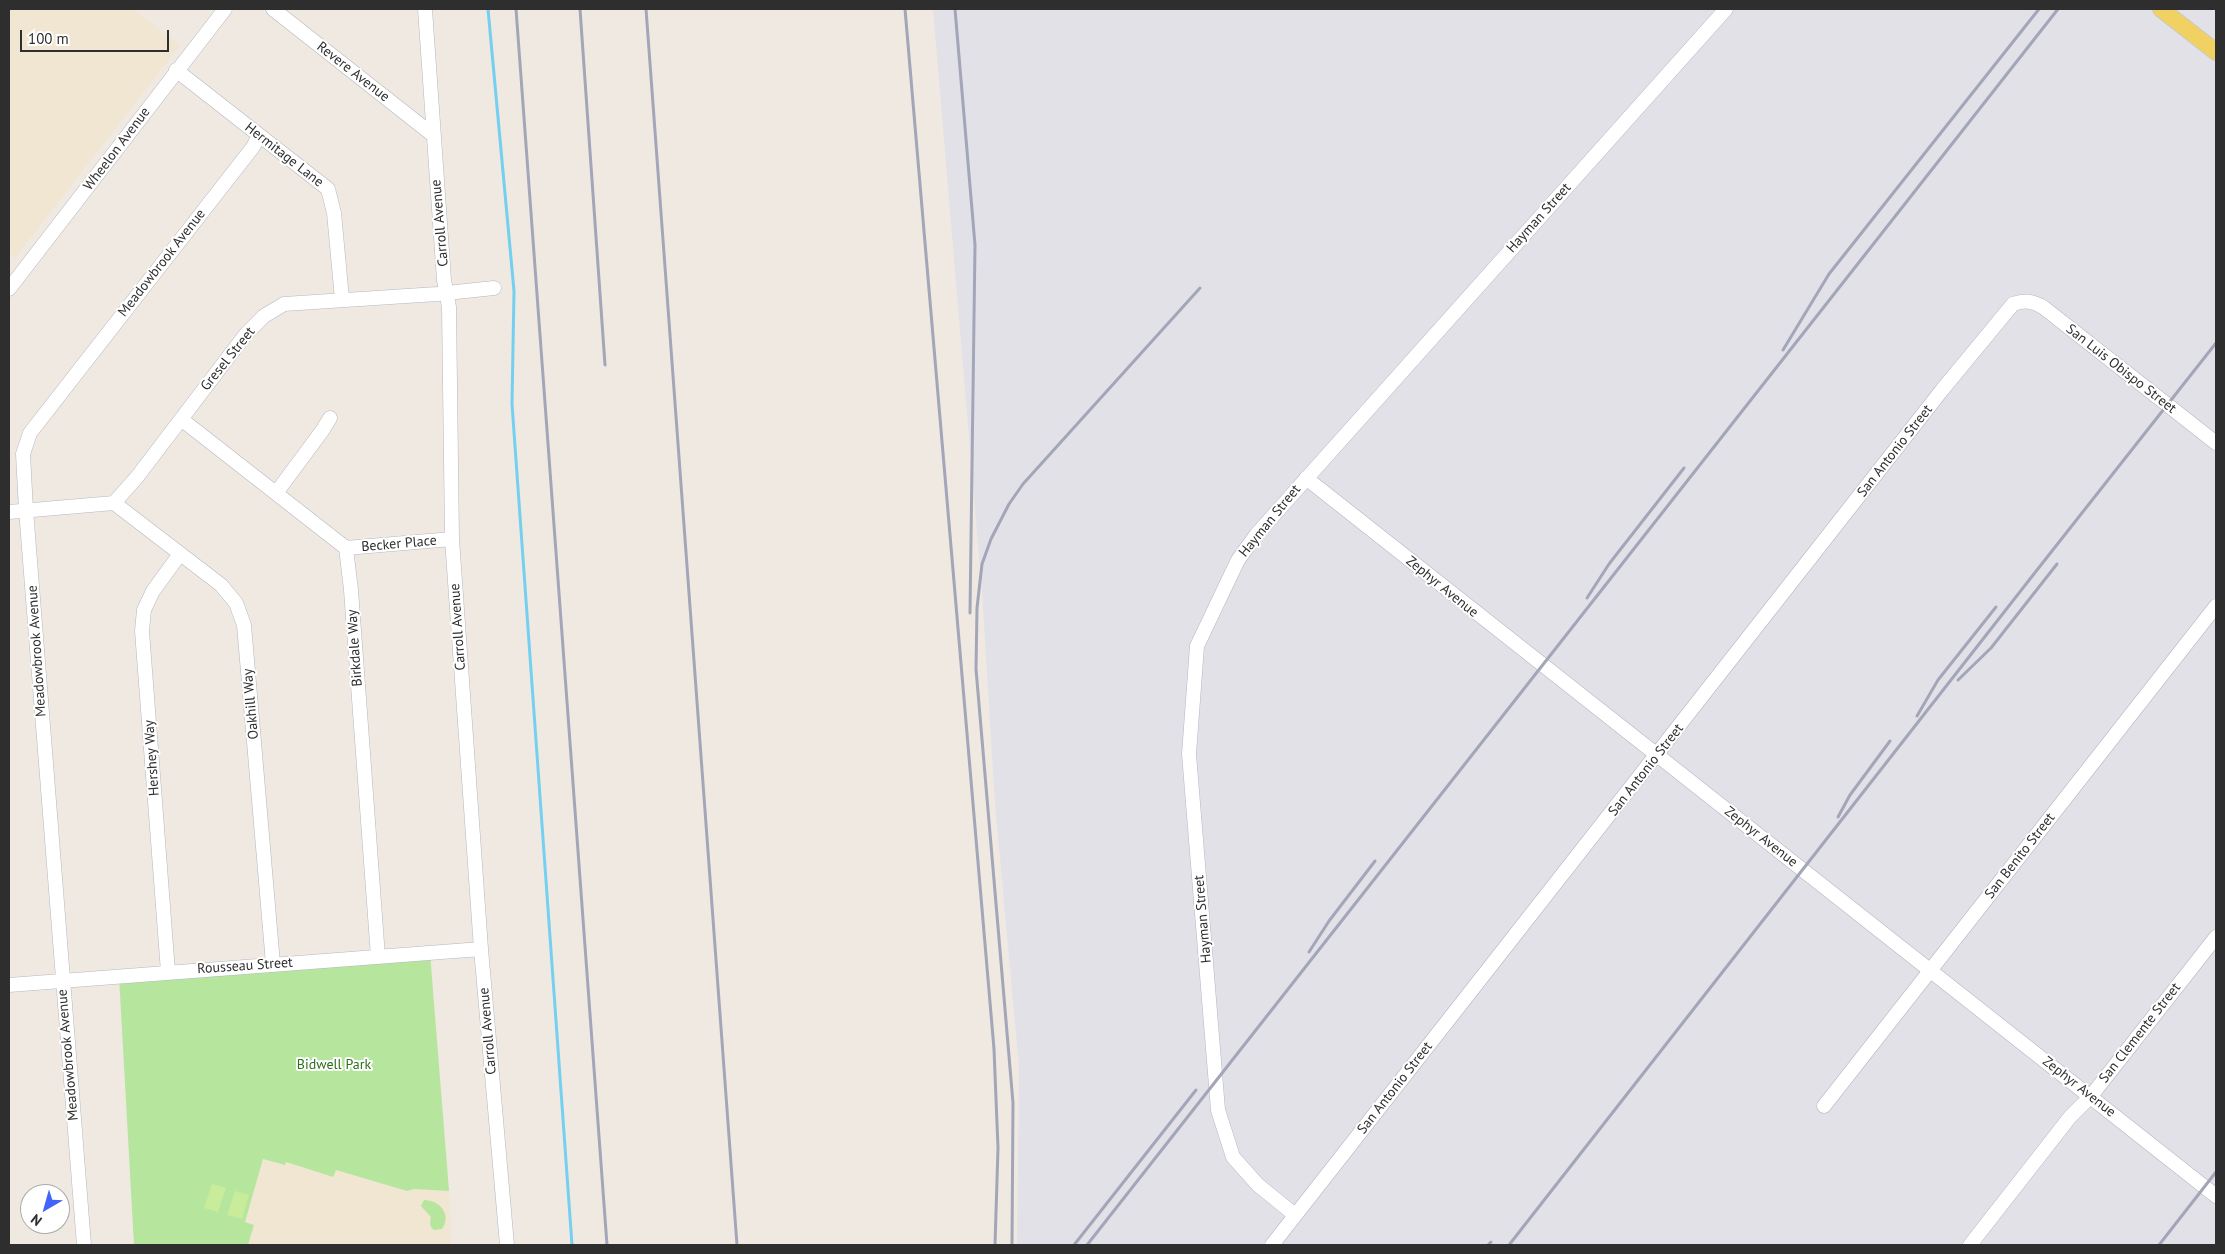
<!DOCTYPE html>
<style>
body{margin:0}
#map{position:relative;width:2225px;height:1254px;overflow:hidden;background:#efe9e1;font-family:"PT Sans",sans-serif}
canvas{display:block}
.frame{position:absolute;inset:0;border:10px solid #2e2e2e;pointer-events:none}
.north{position:absolute;left:20px;top:1184px;width:50px;height:50px;box-sizing:border-box;background:#fff;border:1px solid #ababab;border-radius:50%;rotate:218deg;font-size:14px;font-weight:700;line-height:20px;text-align:center;color:#2e2e2e}
.north::after{content:'';display:block;margin:auto;width:18px;height:22px;background:#4264fb;clip-path:polygon(50% 0,100% 100%,50% 72%,0 100%)}
.scale{position:absolute;left:20px;top:30px;width:149px;height:22px;box-sizing:border-box;border:2px solid #2e2e2e;border-top:0;padding-left:6px;font-size:15px;line-height:18px;white-space:nowrap;color:#2e2e2e;-webkit-text-stroke:4px #fff;paint-order:stroke}
</style>
<div id="map">
<canvas width="2225" height="1254"></canvas>
<div class="frame"></div>
<div class="north">N</div>
<div class="scale">100 m</div>
</div>
<script>
const g = document.querySelector('canvas').getContext('2d');
g.lineJoin = 'round';
function paint(path, color) {
  g.fillStyle = color;
  g.fill(path, 'evenodd');
}
function stroke(path, color, width, dash) {
  g.strokeStyle = color;
  g.lineWidth = width;
  g.lineCap = dash ? 'butt' : 'round';
  g.setLineDash(dash || []);
  g.stroke(path);
}
function label(font, color, halo, rows, align = 'center') {
  g.font = font + ' "PT Sans",sans-serif';
  g.lineWidth = 4;
  g.setLineDash([]);
  g.textBaseline = 'middle';
  g.strokeStyle = halo;
  g.fillStyle = color;
  for (const [text, x, y, turn = 0] of rows) {
    g.save();
    g.translate(x, y);
    g.rotate((+turn || 0) * Math.PI / 180);
    g.textAlign = isNaN(turn) ? turn : align;
    if (halo) g.strokeText(text, 0, 0);
    g.fillText(text, 0, 0);
    g.restore();
  }
}
const industrial = new Path2D(`
 M 933,9 L 2216,9 L 2216,1245 L 1017,1245 L 1019,1067 L 995,803 L 982,592 Z`);
const education = new Path2D(`
 M 9,9 L 133,9 L 180,45 L 15,258 L 9,253 Z
 M 263,1159 L 284,1165 L 285,1162 L 333,1177 L 335,1170 L 407,1191 L 414,1189 L 449,1191 L 451,1245 L 248,1245 L 254,1225 L 245,1222 Z`);
const green = new Path2D(`
 M 430,953 L 449,1191 L 414,1189 L 407,1191 L 336,1170 L 333,1177 L 286,1162 L 285,1165 L 263,1159 L 245,1222 L 254,1225 L 248,1245 L 134,1245 L 119,976 Z
 M 424,1200 C 440,1200 452,1215 442,1229 L 434,1230 C 429,1226 430,1223 431,1217 L 421,1206 Z`);
const pitch = new Path2D(`
 M 212,1184 L 226,1188 L 218,1212 L 204,1208 Z
 M 235,1191 L 249,1195 L 242,1219 L 227,1215 Z`);
const stream = new Path2D(`
 M 488,9 L 514,291 L 512,404 L 572,1245`);
const minor = new Path2D(`
 M 273,9 L 433,135
 M 425,9 L 444,280 L 449,307 L 452,539 L 481,949 L 507,1245
 M 176,70 L 328,189 L 334,213 L 342,299
 M 9,289 L 225,9
 M 181,419 L 346,548 L 351,590 L 378,957
 M 1306,478 L 2216,1196
 M 276,493 L 322,431 L 330,418
 M 114,503 L 221,585 L 236,603 L 244,625 L 273,964
 M 9,512 L 114,503 L 137,477 L 246,334 L 264,316 L 284,304 L 437,294 L 494,288
 M 346,548 L 452,539
 M 168,972 L 142,631 L 144,610 L 153,591 L 180,554
 M 9,985 L 481,949
 M 1824,1106 L 2216,606
 M 1295,1215 L 1258,1185 L 1233,1157 L 1218,1110 L 1189,754 L 1197,646 L 1238,560 L 1256,535 L 1726,9
 M 84,1245 L 26,510 L 23,454 L 30,433 L 253,147 L 259,136
 M 1272,1245 L 1942,390 L 2013,304 C 2025,300 2032,301 2043,307 L 2216,443
 M 1970,1245 L 2070,1117 L 2091,1096 L 2216,937`);
const major = new Path2D(`
 M 2161,9 L 2216,52`);
const rail = new Path2D(`
 M 516,9 L 607,1245
 M 580,9 L 605,365
 M 646,9 L 737,1245
 M 905,9 L 994,1049 L 998,1148 L 995,1245
 M 955,9 L 975,245 L 970,613
 M 1783,350 L 1829,274 L 2039,9
 M 1587,598 L 1609,564 L 1684,468
 M 1958,680 L 1991,648 L 2057,564
 M 1917,716 L 1938,680 L 1996,607
 M 1838,817 L 1850,795 L 1890,741
 M 1309,952 L 1329,921 L 1375,861
 M 1012,1245 L 1013,1103 L 976,669 L 977,608 L 982,564 L 991,539 L 1009,504 L 1023,484 L 1200,288
 M 1074,1245 L 1196,1090
 M 1087,1245 L 2058,9
 M 1488,1245 L 1491,1242
 M 1509,1245 L 2037,570 L 2216,343
 M 2159,1245 L 2216,1172`);
const streetNames = [
 ["Revere Avenue",353,72,38],
 ["Wheelon Avenue",117,149,-53],
 ["Hermitage Lane",284,155,38],
 ["Hayman Street",1539,218,-48],
 ["Carroll Avenue",440,223,-95],
 ["Meadowbrook Avenue",162,263,-52],
 ["Gresel Street",228,359,-51],
 ["San Luis Obispo Street",2121,369,38],
 ["San Antonio Street",1895,451,-52],
 ["Hayman Street",1270,521,-51],
 ["Becker Place",399,544,-5],
 ["Zephyr Avenue",1442,587,39],
 ["Carroll Avenue",458,627,-94],
 ["Birkdale Way",355,648,-94],
 ["Meadowbrook Avenue",37,651,-94],
 ["Oakhill Way",251,704,-95],
 ["Hershey Way",152,758,-94],
 ["San Antonio Street",1646,770,-52],
 ["Zephyr Avenue",1761,837,38],
 ["San Benito Street",2020,856,-52],
 ["Hayman Street",1203,919,-95],
 ["Rousseau Street",245,966,-4],
 ["Carroll Avenue",488,1031,-95],
 ["San Clemente Street",2140,1033,-52],
 ["Meadowbrook Avenue",68,1055,-95],
 ["Zephyr Avenue",2079,1087,38],
 ["San Antonio Street",1395,1088,-52]
];
const parkNames = [
 ["Bidwell Park",334,1065]
];
paint(industrial, '#e3e1e8');
paint(education, '#f0e6d1');
paint(green, '#b6e59e');
paint(pitch, '#c9ec9a');
stroke(stream, '#75cff0', 3);
stroke(minor, '#b4b7c1', 15);
stroke(major, '#c9c9c9', 18);
stroke(minor, '#fff', 14);
stroke(major, '#f2d163', 16);
stroke(rail, '#a3a6b8', 3);
label('14px', '#2e2e2e', '#fff', streetNames);
label('14px', '#2c6e1b', '#fff', parkNames);
</script>
